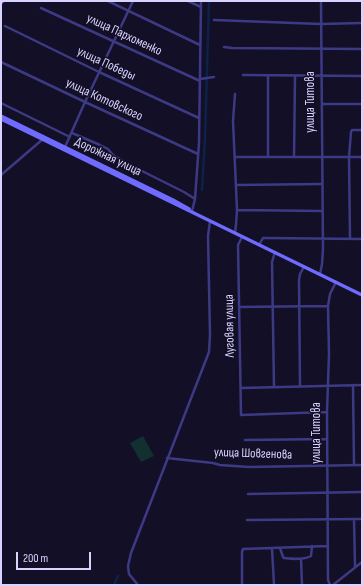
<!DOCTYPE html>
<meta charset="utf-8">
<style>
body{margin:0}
#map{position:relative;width:363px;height:586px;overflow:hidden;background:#130f26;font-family:"Sofia Sans Condensed",sans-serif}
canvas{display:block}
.frame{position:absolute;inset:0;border:2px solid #d9d4ff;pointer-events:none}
.scale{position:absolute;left:16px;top:552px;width:75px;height:18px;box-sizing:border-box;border:2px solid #d9d4ff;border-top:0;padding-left:5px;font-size:12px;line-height:14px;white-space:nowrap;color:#d9d4ff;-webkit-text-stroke:3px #130f26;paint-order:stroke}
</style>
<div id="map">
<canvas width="363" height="586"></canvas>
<div class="frame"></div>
<div class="scale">200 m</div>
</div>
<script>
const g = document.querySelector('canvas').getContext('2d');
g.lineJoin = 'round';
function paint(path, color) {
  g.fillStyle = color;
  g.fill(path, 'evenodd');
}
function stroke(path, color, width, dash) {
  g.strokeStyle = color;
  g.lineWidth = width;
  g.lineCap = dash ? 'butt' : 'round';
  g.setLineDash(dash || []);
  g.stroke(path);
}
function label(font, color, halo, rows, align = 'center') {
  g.font = font + ' "Sofia Sans Condensed",sans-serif';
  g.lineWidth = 3;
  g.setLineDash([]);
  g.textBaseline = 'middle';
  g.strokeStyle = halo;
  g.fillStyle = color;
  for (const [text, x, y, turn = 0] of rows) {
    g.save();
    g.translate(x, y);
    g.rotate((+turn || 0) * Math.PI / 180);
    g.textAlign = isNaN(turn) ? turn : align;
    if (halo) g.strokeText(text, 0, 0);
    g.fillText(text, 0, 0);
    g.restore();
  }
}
const green = new Path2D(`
 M 143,436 L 154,456 L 141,462 L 130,443 Z`);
const canal = new Path2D(`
 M 202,190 L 205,138 L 209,1
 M 114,585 L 118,576`);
const minor = new Path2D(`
 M 108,1 L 200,45
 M 188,1 L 201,7
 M 41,8 L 200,81
 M 214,20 L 321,24 L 362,23
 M 5,26 L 99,72 L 199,118
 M 224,47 L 232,48 L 362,49
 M 1,62 L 85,102 L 198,154
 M 243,75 L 362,76
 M 200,79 L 214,77
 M 1,103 L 70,137
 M 322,104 L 362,104
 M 72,133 L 100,145 L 108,149 L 113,155 L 132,166 L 184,192 L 195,199
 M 65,147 L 85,102 L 133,1
 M 235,157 L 362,157
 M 268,157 L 268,76
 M 294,157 L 295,76
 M 1,175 L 43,139
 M 236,185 L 321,184
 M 237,210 L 322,211
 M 192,211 L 195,199 L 199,143 L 201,1
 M 235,233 L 236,225 L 237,210 L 233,121 L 235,94
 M 242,237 L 238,245 L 241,415 L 327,412
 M 350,238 L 349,157 L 351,132 L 352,130 L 362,130
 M 259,245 L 263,238 L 265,238 L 362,239
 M 320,274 L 322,264 L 323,249 L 321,1
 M 239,307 L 328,306
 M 353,385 L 354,465
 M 300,386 L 299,280 L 300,274 L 304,267
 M 274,387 L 272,262 L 275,252
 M 241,388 L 362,385
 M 245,440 L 327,439
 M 167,458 L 213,463 L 220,465 L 249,467 L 362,465
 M 248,494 L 362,492
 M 354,519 L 355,567
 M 247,520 L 362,519
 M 272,548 L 274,585
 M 280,548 L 283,557 L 284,558 C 293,559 303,560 311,556 L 312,546
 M 301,559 L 302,585
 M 138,585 L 129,574 L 128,566 L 131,553 L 209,352 L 210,335 L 208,236 L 210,221
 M 242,585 L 242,552 L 243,549 L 327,546
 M 330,585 L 328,580 L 327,412 L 329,354 L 328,306 L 330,294 L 336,282
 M 333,585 L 362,562`);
const secondary = new Path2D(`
 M 1,116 L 173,200 L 189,209
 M 1,119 L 362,295`);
const trunk = new Path2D(`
 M 1,2 L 2,1`);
const streetNames = [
 ["улица Пархоменко",124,35,25],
 ["улица Победы",106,64,25],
 ["улица Котовского",104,100,25],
 ["улица Титова",311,102,-90],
 ["Дорожная улица",108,157,26],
 ["Луговая улица",230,326,-91],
 ["улица Титова",317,433,-90],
 ["улица Шовгенова",253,454,2]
];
paint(green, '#12302f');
stroke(canal, '#0c2248', 2.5);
stroke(minor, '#3d3a85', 2.5);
stroke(secondary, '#6f6bff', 3.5);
stroke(trunk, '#e055d1', 4.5);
label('13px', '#d9d4ff', '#130f26', streetNames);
</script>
